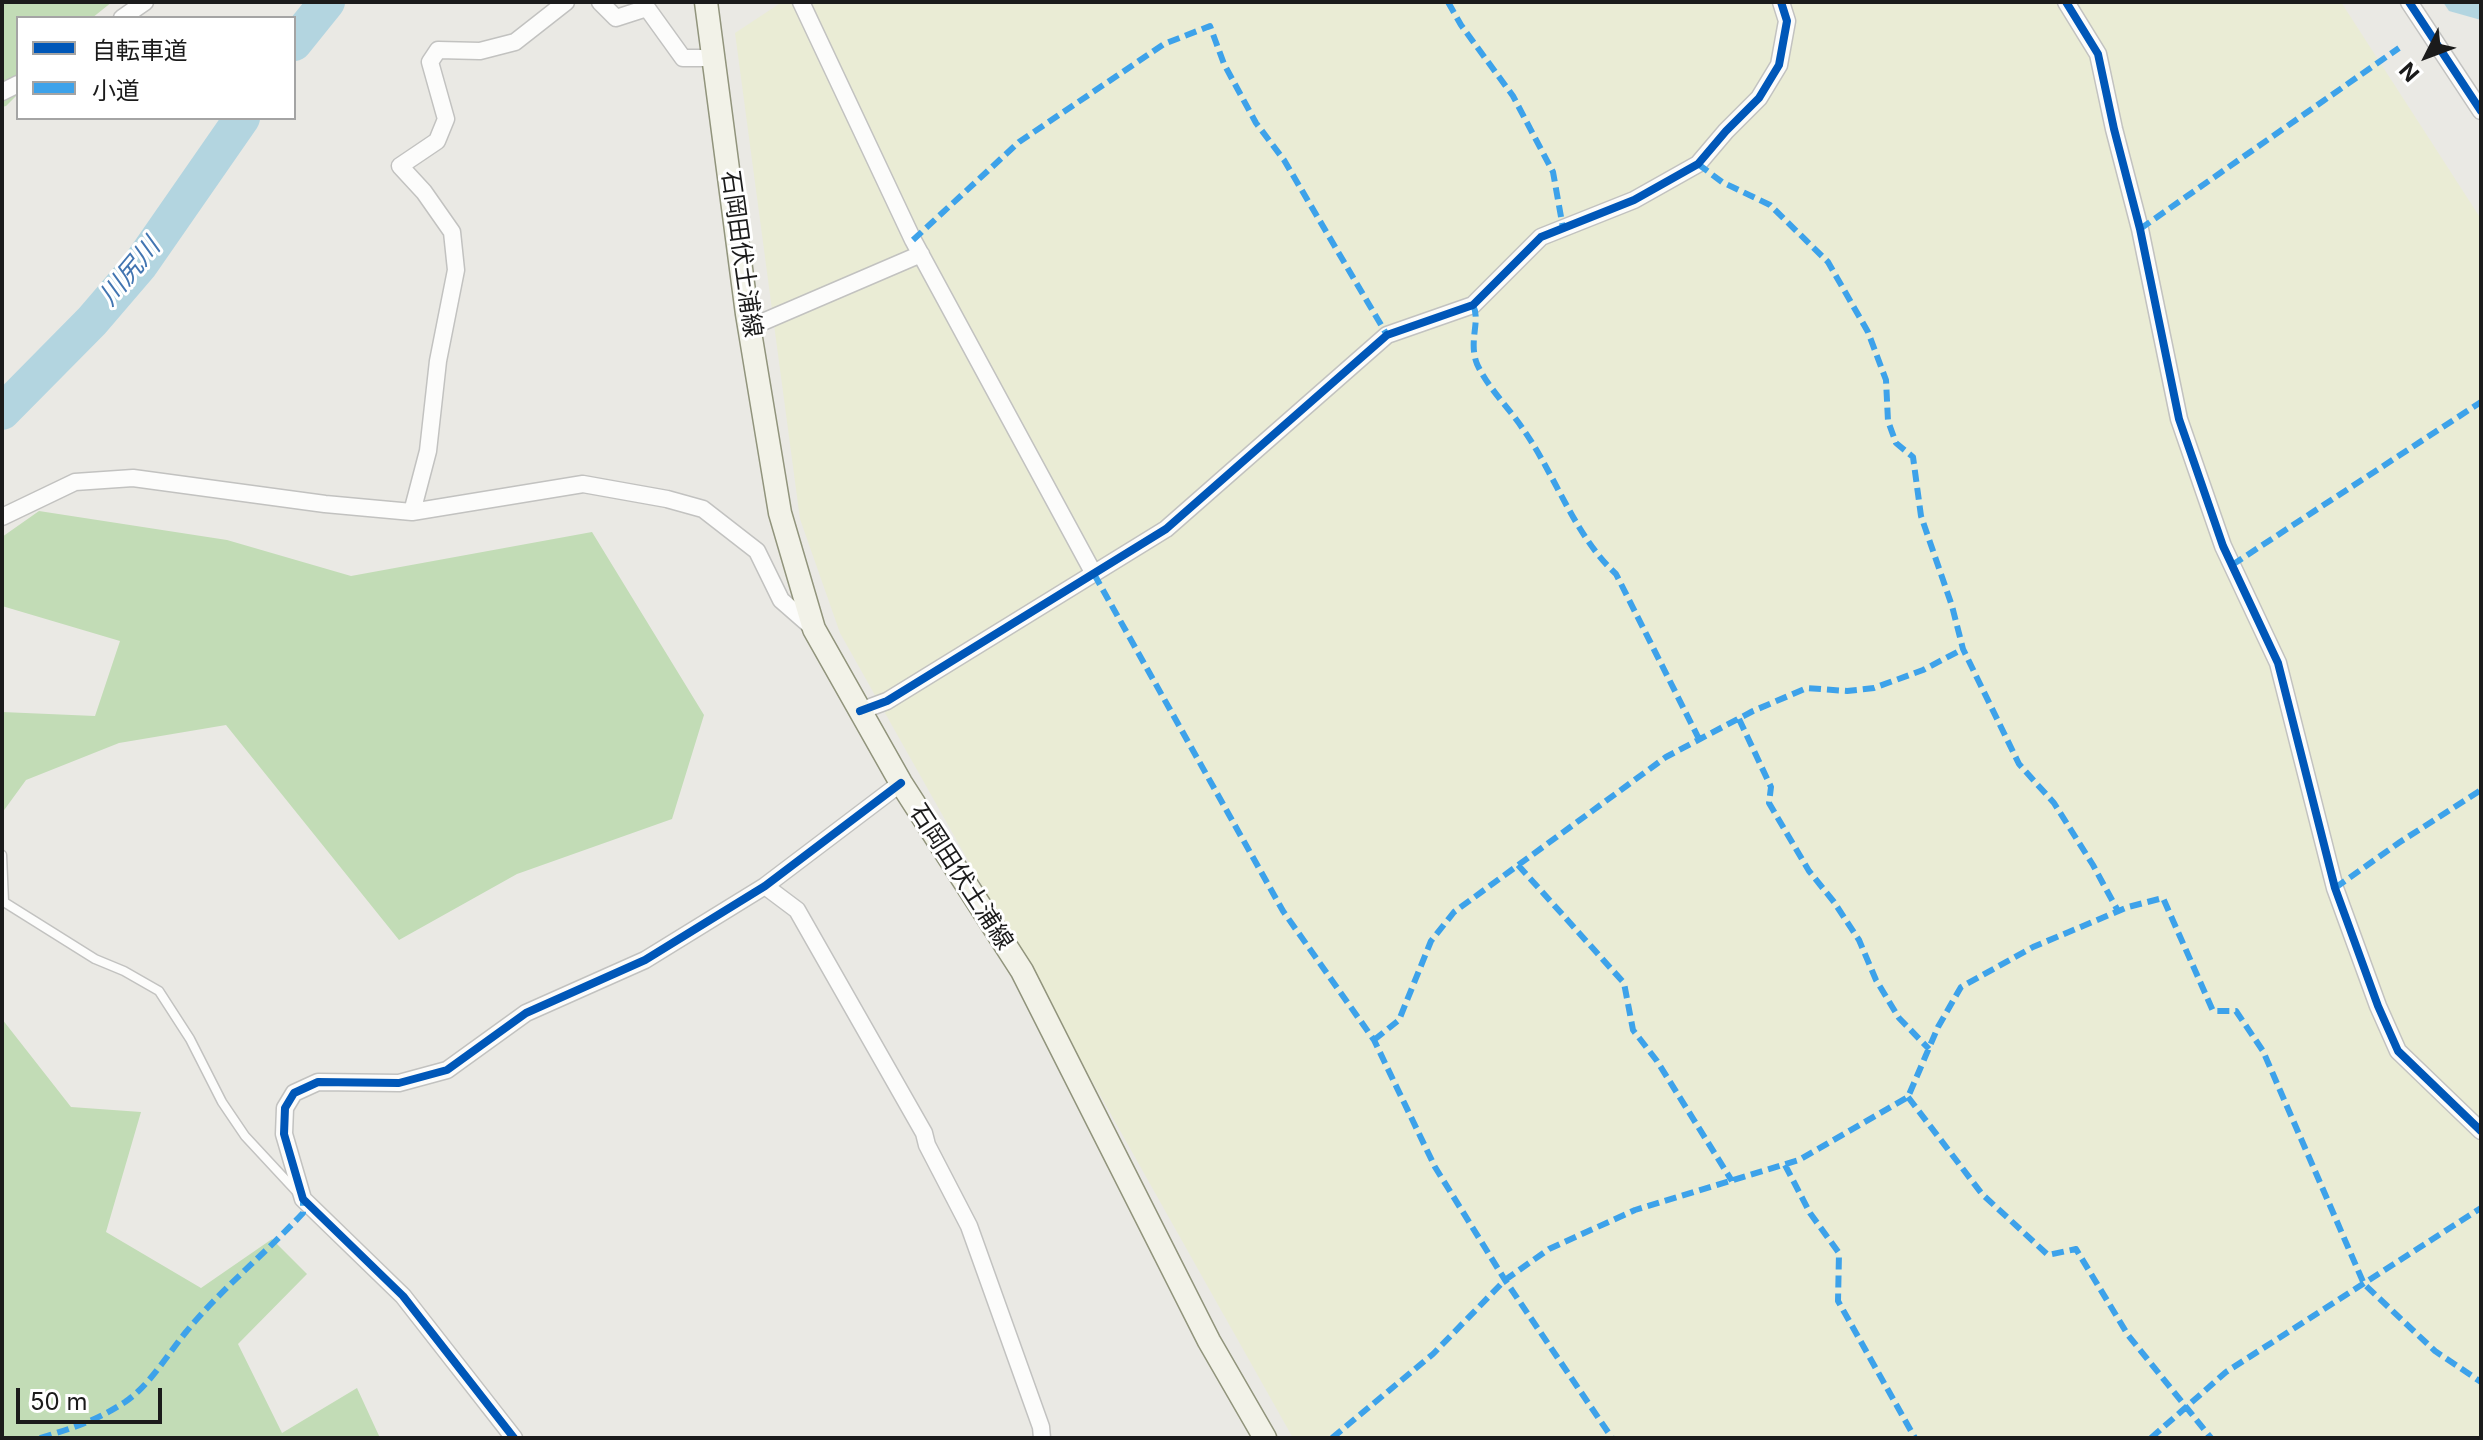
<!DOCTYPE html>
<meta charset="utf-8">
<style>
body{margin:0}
#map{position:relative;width:2483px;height:1440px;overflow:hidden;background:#eae9e4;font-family:Inter,"Noto Sans JP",sans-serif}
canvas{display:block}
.frame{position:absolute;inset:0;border:4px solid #1b1b1b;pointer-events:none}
.legend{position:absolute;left:16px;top:16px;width:280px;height:104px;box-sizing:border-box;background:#fff;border:2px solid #a4a4a4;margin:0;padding:10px 14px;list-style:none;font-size:24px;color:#1b1b1b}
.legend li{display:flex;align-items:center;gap:16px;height:40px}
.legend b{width:40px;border:2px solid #a4a4a4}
.north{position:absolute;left:2387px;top:16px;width:80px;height:80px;-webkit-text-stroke:6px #fff;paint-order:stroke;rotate:228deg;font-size:22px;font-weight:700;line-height:32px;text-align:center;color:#1b1b1b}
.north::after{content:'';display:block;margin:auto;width:28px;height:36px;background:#1b1b1b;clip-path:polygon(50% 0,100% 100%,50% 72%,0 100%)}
.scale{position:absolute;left:16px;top:1388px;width:146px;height:36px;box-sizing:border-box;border:4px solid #1b1b1b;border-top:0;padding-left:10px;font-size:24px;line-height:28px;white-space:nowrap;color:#1b1b1b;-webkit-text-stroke:6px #fff;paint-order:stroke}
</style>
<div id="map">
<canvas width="2483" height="1440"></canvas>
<div class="frame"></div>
<ul class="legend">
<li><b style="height:10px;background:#0057b8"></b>自転車道</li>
<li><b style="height:10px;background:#3da2ea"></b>小道</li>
</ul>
<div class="north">N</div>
<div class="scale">50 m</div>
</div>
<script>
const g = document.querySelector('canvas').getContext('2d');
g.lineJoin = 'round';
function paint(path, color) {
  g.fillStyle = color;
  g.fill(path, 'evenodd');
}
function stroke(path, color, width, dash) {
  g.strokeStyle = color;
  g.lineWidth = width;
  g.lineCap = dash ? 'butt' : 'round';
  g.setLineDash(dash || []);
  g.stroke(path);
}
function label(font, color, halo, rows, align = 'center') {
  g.font = font + ' Inter,"Noto Sans JP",sans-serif';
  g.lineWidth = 6;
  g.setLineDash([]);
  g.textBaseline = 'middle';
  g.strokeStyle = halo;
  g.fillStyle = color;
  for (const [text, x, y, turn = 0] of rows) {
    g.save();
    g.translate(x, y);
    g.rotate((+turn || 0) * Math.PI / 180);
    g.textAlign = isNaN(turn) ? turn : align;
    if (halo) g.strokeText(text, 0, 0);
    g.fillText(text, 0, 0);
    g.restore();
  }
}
const farmland = new Path2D(`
 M 782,2 L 2341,2 L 2481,219 L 2481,1438 L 1293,1438 L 840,633 L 800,519 L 735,33 Z`);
const forest = new Path2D(`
 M 2,2 L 112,2 L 92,18 L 18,18 L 18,94 L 6,106 L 2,107 Z
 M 39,511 L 227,540 L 351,576 L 592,532 L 704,715 L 672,819 L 517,874 L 399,940 L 226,725 L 119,743 L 26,780 L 2,813 L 2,712 L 95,716 L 120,641 L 2,606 L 2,537 Z
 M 2,1019 L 71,1107 L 141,1112 L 106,1232 L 201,1288 L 272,1239 L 307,1274 L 238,1344 L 282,1433 L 357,1388 L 380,1438 L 2,1438 Z`);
const water = new Path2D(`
 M 2443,2 L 2481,2 L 2481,20 L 2449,11 Z`);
const river = new Path2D(`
 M 294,43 L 327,2
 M 2,412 L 92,321 L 140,265 L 242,118`);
const lane = new Path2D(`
 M 2,855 L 4,902 L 95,959 L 124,971 L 159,991 L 190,1039 L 222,1102 L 245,1136 L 297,1192`);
const street = new Path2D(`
 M 600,2 L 616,18 L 647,8 L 683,58 L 714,58
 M 801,2 L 913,240 L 1094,574
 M 2066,2 L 2098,54 L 2114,129 L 2140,229 L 2179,419 L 2223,546 L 2278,663 L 2335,888 L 2378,1006 L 2398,1051 L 2481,1131
 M 2409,2 L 2481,111
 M 122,18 L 145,2
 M 2,92 L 18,84
 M 751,327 L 921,254
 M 412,512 L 428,451 L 438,361 L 456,270 L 452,232 L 424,192 L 400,166 L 437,141 L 446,119 L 430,62 L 438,50 L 480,51 L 515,42 L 566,2
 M 2,517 L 75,482 L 133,478 L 325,504 L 412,512 L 583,484 L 667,499 L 703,509 L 757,551 L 781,600 L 813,628
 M 860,711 L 887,701 L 1166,529 L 1387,335 L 1473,305 L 1541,237 L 1634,200 L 1698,164 L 1726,131 L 1759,98 L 1779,65 L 1787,21 L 1781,2
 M 765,886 L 797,910 L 924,1133 L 927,1145 L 969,1226 L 1041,1427 L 1042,1438
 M 514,1438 L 403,1296 L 303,1199 L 284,1134 L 285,1108 L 294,1093 L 318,1082 L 399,1083 L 447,1070 L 526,1013 L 645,960 L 765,886 L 901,783`);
const secondary = new Path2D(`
 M 706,2 L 747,314 L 780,513 L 814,629 L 901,783 L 1022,971 L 1209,1341 L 1265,1438`);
const quiet = new Path2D(`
 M 1448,2 L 1461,25 L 1513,96 L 1553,172 L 1563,228
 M 1698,164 L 1722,182 L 1770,205 L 1828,262 L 1868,332 L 1886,380 L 1888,421 L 1896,443 L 1913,457 L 1921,516 L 1952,606 L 1963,649 L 2019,764 L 2054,803 L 2093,865 L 2118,911
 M 2140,229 L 2399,48
 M 913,240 L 1019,142 L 1164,44 L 1210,26 L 1224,64 L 1256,123 L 1284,160 L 1387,335
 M 1473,305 C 1481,321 1468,341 1477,364 C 1488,388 1509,408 1523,429 C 1556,476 1574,535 1616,574 L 1699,739
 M 2232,565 L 2481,402
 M 1094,574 L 1283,911 L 1374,1040 L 1435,1167 L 1505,1280 L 1612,1438
 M 1739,719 L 1771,787 L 1769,803 L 1809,871 L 1834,902 L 1859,940 L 1876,980 L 1899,1018 L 1929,1049
 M 1518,865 L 1624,983 L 1633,1030 L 1657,1061 L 1732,1181
 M 2335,888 L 2400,842 L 2481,790
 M 1374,1040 L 1399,1020 L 1431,941 L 1454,912 L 1666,757 L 1753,711 L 1807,688 L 1847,691 L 1874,688 L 1923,670 L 1963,649
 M 1908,1097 L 1982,1194 L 2048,1255 L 2076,1249 L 2128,1335 L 2211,1438
 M 1785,1165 L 1810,1213 L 1839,1253 L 1838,1301 L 1915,1438
 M 40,1438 C 73,1428 96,1421 125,1402 C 150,1385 167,1355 186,1332 C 221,1289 265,1254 303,1213 L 303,1199
 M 1332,1438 L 1433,1354 L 1505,1280 L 1549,1249 L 1635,1210 L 1799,1160 L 1908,1097 L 1938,1027 L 1961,987 L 2033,947 L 2128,907 L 2163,898 L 2213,1011 L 2236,1011 L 2263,1051 L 2364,1284 L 2435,1351 L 2481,1382
 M 2151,1438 L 2226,1372 L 2481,1208`);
const cycleway = new Path2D(`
 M 2066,2 L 2098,54 L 2114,129 L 2140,229 L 2179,419 L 2223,546 L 2278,663 L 2335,888 L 2378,1006 L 2398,1051 L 2481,1131
 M 2409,2 L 2481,111
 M 860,711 L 887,701 L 1166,529 L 1387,335 L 1473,305 L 1541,237 L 1634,200 L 1698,164 L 1726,131 L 1759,98 L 1779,65 L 1787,21 L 1781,2
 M 514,1438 L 403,1296 L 303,1199 L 284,1134 L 285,1108 L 294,1093 L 318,1082 L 399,1083 L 447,1070 L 526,1013 L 645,960 L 765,886 L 901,783`);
const streetNames = [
 ["石岡田伏土浦線",741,254,82],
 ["石岡田伏土浦線",961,877,57]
];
const waterNames = [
 ["川尻川",130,272,-50]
];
paint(farmland, '#eaecd5');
paint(forest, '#c2dcb6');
paint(water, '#b3d5e0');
stroke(river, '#b3d5e0', 36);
stroke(lane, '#c2c2c0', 11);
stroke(street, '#c2c2c0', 19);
stroke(secondary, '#91947c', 25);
stroke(lane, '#fcfcfb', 8);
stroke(street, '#fcfcfb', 16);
stroke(secondary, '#f2f2e8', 22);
stroke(quiet, '#3da2ea', 6, [12, 6]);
stroke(cycleway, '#0057b8', 8);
label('24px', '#1b1b1b', '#fff', streetNames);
label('italic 26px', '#4275b1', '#fff', waterNames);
</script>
